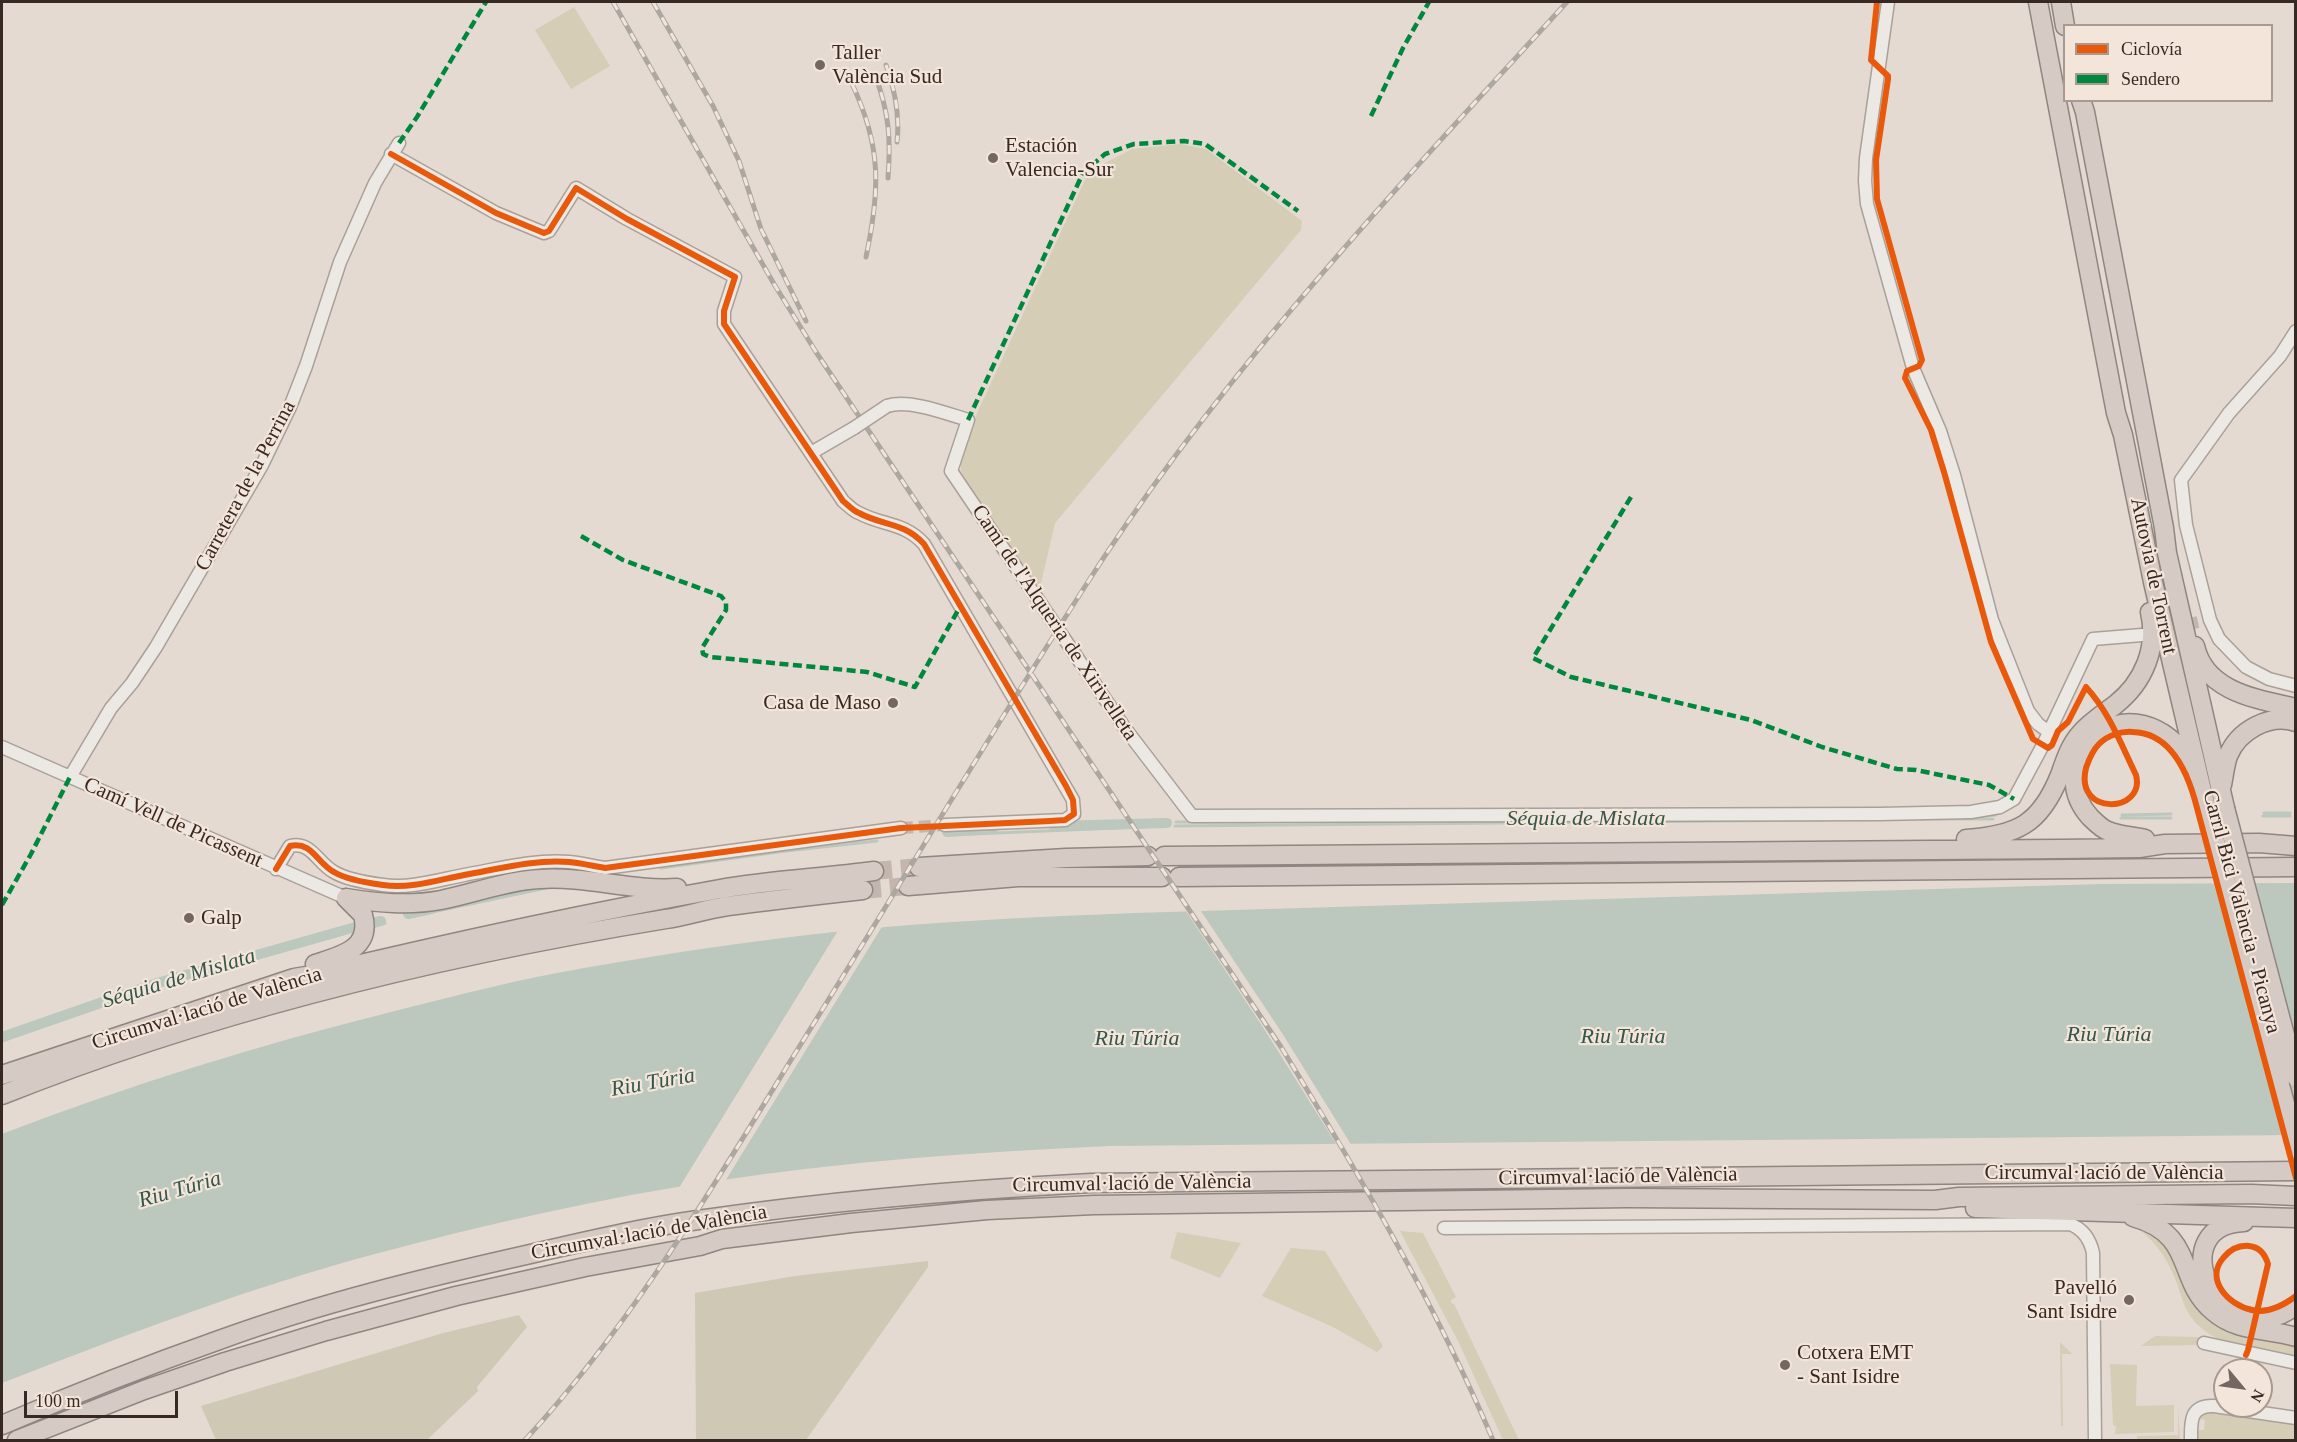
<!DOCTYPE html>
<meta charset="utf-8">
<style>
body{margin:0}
#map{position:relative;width:2297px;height:1442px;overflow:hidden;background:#e4dad2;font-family:Georgia,serif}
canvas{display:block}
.frame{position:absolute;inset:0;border:3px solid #382823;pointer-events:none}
.legend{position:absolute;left:2063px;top:24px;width:210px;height:78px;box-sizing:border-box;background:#f3e5da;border:2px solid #a89991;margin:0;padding:8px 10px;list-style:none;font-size:18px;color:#382823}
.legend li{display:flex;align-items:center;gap:12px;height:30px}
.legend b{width:30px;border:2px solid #a89991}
.north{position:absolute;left:2213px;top:1358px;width:60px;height:60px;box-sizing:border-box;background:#f3e5da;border:2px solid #a89991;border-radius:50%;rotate:119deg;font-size:16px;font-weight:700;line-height:24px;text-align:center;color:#382823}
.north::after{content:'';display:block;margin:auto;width:21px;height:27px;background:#746660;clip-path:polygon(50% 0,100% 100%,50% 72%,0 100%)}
.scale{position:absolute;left:24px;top:1391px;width:154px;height:27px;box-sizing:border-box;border:3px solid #382823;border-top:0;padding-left:8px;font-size:18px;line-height:21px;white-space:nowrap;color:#382823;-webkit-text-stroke:4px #f3e5da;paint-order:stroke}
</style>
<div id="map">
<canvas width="2297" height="1442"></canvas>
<div class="frame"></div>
<ul class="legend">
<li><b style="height:8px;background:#e8590c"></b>Ciclovía</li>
<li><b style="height:8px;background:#00873e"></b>Sendero</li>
</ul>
<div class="north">N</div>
<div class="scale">100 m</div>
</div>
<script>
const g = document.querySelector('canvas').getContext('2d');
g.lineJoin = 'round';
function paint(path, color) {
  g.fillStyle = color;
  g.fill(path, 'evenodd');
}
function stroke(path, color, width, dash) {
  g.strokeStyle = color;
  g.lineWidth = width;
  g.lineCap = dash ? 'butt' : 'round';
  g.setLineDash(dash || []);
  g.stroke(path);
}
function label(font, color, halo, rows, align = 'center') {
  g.font = font + ' Georgia,serif';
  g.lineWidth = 4.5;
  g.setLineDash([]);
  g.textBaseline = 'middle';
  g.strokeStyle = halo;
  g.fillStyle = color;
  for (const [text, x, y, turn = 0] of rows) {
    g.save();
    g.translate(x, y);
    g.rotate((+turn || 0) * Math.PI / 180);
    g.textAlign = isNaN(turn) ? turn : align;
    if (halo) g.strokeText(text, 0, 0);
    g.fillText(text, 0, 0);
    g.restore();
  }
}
const green = new Path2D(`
 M 574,7 L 610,66 L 571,89 L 535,30 Z
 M 1180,144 L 1206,149 L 1302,221 L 1301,230 L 1055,523 L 1040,588 L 962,477 L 960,463 L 978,411 L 1085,180 L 1101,165 L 1132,149 Z
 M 2130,1224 L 2158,1236 L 2248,1337 L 2245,1349 C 2229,1344 2212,1338 2199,1326 C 2184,1312 2183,1299 2176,1281 C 2167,1257 2152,1236 2130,1224 Z
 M 1400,1231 L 1423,1233 L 1456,1297 L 1451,1300 L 1451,1303 L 1454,1304 L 1519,1440 L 1503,1440 L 1459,1343 Z
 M 1177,1232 L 1241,1243 L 1220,1278 L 1170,1258 Z
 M 1291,1248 L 1325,1251 L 1383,1346 L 1377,1352 L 1333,1327 L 1262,1296 Z
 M 2155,1336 L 2200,1337 L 2199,1345 L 2141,1346 Z
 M 2253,1338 L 2295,1345 L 2295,1358 L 2251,1350 Z
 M 2060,1342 L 2072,1354 L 2062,1354 L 2063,1426 L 2061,1426 Z
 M 2110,1364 L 2137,1365 L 2136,1406 L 2174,1405 L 2174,1432 L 2115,1434 L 2116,1426 L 2113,1425 Z
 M 2178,1406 L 2180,1440 L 2137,1440 L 2137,1436 L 2178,1435 Z
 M 2209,1410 L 2295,1421 L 2295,1440 L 2197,1440 L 2197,1430 L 2204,1430 L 2205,1420 L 2200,1419 L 2200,1418 Z`);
const cemetery = new Path2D(`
 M 928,1261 L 928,1267 L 806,1440 L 696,1440 L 695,1293 L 795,1276 Z
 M 519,1315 L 527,1327 L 477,1387 L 478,1391 L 427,1440 L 216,1440 L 201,1406 L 443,1333 Z`);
const water = new Path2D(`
 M 2295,883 L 2295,1135 L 1109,1146 C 977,1152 846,1161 716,1181 C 601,1198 487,1224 375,1254 C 247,1288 124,1336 2,1383 L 2,1134 C 129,1085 259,1045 391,1012 C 454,996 519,979 584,968 C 670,953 757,940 844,931 C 940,921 1038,917 1135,913 L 2102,884 Z`);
const pier = new Path2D(`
 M 1184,908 L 1199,908 L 1282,1033 L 1352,1146 L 1338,1147 L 1266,1032 Z
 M 883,925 L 724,1183 L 677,1191 L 839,929 Z`);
const stream = new Path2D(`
 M 2264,813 L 2290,813
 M 2122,815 L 2171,814
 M 1983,816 L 1996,815
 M 2263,816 L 2290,816
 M 2121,818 L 2171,818
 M 1902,819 L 1993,819
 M 1176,822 L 1256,822
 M 1175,826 L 1826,820
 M 948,835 L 1166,826
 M 661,868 L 786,851 L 877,841
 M 409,917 L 546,888
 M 372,927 L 385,923
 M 2,1041 L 157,987 L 356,930`);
const canal = new Path2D(`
 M 1054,826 L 1167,823
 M 947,832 L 993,829
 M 408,914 L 431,909
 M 372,923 L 381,921
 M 2,1037 L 157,983 L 359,926`);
const minorTunnel = new Path2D(`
 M 2157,631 L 2198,622
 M 901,828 L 945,825`);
const highwayTunnel = new Path2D(`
 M 874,871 L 919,867
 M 863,890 L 908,886`);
const minor = new Path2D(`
 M 1888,2 L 1866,158 L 1865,181 L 1867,204 L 1913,368 L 1940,431 L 1954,475 L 1992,620 L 2028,711 L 2038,724 L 2049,732
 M 391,154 L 496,213 L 544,233 L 549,231 L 576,188 L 627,219 L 735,277 L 724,311 L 724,324 L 843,501 C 848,505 853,511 859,513 C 883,526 904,522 924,544 L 1073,800 L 1074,814 L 1065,820 L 945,825
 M 2296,331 L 2280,356 L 2229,413 L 2181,480 L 2186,525 L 2210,620 L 2219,639 L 2246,667 L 2269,679 L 2296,686
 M 887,406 C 909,399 945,413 968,420 L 951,471 L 1124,727 L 1192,816 L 1880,814 L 1971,812 L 2000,807 L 2014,799 L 2043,745 L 2093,639 L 2142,635
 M 811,453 L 854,428
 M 2,747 L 346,898
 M 70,777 L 111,708 L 132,683 L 156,647 L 262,465 L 290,407 L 306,366 L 340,262 L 375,183 L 399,143
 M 276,869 L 290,846 C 312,841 317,863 334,872 C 347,880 368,883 383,885 C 410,889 438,880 464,875 C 498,869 535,859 569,862 C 581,863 593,866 605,868 L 901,828
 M 1444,1228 L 2070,1224 C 2083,1229 2090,1239 2093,1253 L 2095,1440
 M 2204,1343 L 2296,1363
 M 2191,1440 C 2191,1423 2189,1405 2214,1406 L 2296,1418`);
const highway = new Path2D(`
 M 2038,2 L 2116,413 L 2123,435 L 2153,582 L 2206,808
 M 2061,2 L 2065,26
 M 2081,100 L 2085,112 L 2164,528 L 2167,553 L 2225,808
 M 2195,646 C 2205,692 2257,699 2296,708
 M 2222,785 C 2224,775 2225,765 2228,756 C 2238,731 2269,713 2296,722
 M 1966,839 C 2017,835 2040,825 2060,775 C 2065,761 2070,745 2080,734 C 2090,722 2103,714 2115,705 C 2144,682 2158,648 2150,612
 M 2145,839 C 2133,836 2120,836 2108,831 C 2102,829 2095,822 2090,817 C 2038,759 2131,670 2193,765
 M 1164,856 L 2060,849 L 2139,848 L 2165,844 L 2259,843 L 2296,846
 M 919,867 L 1066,858 L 1148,856
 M 1179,877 L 2296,867
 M 908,886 L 1018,877 L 1162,877
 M 346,898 C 378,903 409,906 441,900 C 471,894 510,880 540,879 C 586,876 631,891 677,888
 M 315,964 C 340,956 372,949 363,915 L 346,898
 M 2,1075 L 294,978 L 318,974 C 452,942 585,913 720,889 C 771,880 823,878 874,871
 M 2,1095 C 215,1010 440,956 666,919 C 687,916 707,909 728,906 C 773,900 818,895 863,890
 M 1975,1208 L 2296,1218
 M 2133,1217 C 2197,1235 2175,1279 2213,1311 C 2238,1333 2267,1328 2296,1337
 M 2244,1222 C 2166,1225 2210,1340 2279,1315 C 2285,1313 2290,1309 2296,1306
 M 2,1425 C 74,1394 148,1365 222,1339 C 321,1303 424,1278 526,1255 C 583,1242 640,1228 698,1220 C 828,1201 959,1190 1091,1183 L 2296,1171
 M 17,1440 L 144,1390 L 225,1362 L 326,1331 L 456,1296 L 585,1267 L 700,1246 L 722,1239 L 851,1223 L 987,1210 L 1094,1205 L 1628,1198 L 1935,1200 L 1959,1197 L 2251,1194 L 2296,1196`);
const rail = new Path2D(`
 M 613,2 L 774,284 L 816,352 L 1281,1047 C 1359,1174 1435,1303 1493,1440
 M 653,2 L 713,106 L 739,161 L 761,229 L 806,321
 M 886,65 C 895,90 900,115 897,142
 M 875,75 C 889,112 891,139 888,178
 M 852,84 C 882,147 880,190 866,257
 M 525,1440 C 630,1326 710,1192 791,1060 C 889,903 984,744 1084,588 C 1221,373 1396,189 1567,2`);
const minorBridge = new Path2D(`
 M 854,428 L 887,406`);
const highwayBridge = new Path2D(`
 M 2206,808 L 2296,1145
 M 2225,808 L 2296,1077`);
const quiet = new Path2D(`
 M 1371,116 L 1403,48 L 1429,2
 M 399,143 L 417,117 L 486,2
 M 968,420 L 1083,173 L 1105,154 L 1134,144 L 1184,141 L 1205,144 L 1298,211
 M 1631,497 L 1533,658 L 1571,677 L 1751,720 L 1822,747 L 1897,769 L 1916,770 L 1989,785 L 2014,799
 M 581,536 L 623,560 L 721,596 L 726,602 L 726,610 L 702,648 L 703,654 L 710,657 L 867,672 L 915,687 L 961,605
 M 2,905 L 31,854 L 70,777`);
const cycleway = new Path2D(`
 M 1877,2 L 1871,60 L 1888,76 L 1888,79 L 1876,160 L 1877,199 L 1922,360 L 1919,366 L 1907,371 L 1905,378 L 1931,430 L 1944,472 L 1991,642 L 2033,739 L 2048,748 L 2052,745 L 2058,731 L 2068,722 L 2086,687 C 2109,712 2121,744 2136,775 C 2146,813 2074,817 2086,768 C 2089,759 2092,751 2099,744 C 2108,735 2121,731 2133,732 C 2172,733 2189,776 2197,808 L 2296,1178
 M 276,869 L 290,846 C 312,841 317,863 334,872 C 347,880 368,883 383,885 C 410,889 438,880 464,875 C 498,869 535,859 569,862 C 581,863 593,866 605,868 L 901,828 L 1050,821 L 1065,820 L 1074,814 L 1073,800 L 1066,786 L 924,544 C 904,522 883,526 859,513 C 853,511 848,505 843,501 L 724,324 L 724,311 L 735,277 L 627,219 L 576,188 L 549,231 L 544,233 L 496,213 L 391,154
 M 2246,1355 L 2248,1350 L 2268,1264 C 2265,1254 2259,1247 2249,1246 C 2239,1245 2230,1250 2224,1257 C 2204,1279 2228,1305 2252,1310 C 2268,1314 2284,1305 2296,1296`);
const markers = [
 [820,65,6,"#746660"],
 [993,158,6,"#746660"],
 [893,703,6,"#746660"],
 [189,918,6,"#746660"],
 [2129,1300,6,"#746660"],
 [1785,1365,6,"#746660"]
];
const poiNames = [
 ["Taller",832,53],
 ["València Sud",832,77],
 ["Estación",1005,146],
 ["Valencia-Sur",1005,170],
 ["Casa de Maso",881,703,"right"],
 ["Galp",201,918],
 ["Pavelló",2117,1288,"right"],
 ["Sant Isidre",2117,1312,"right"],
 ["Cotxera EMT",1797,1353],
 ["- Sant Isidre",1797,1377]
];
const streetNames = [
 ["Carretera de la Perrina",246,486,-62],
 ["Autovia de Torrent",2153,576,78],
 ["Camí de l'Alqueria de Xirivelleta",1054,623,56],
 ["Camí Vell de Picassent",173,823,24],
 ["Carril Bici València - Picanya",2241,912,75],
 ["Circumval·lació de València",207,1009,-17],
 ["Circumval·lació de València",2104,1173],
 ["Circumval·lació de València",1618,1177,-1],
 ["Circumval·lació de València",1132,1184,-1],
 ["Circumval·lació de València",649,1233,-10]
];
const waterNames = [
 ["Séquia de Mislata",1586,819],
 ["Séquia de Mislata",179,979,-17],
 ["Riu Túria",2109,1035],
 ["Riu Túria",1623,1037],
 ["Riu Túria",1137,1039],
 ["Riu Túria",653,1083,-10],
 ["Riu Túria",180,1190,-16]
];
paint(green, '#d5cdb6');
paint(cemetery, '#cfc8b5');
paint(water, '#bcc8bd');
paint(pier, '#e4dad2');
stroke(stream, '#bcc8bd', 3);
stroke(canal, '#bcc8bd', 10);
stroke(minorTunnel, '#c2b6af', 12, [12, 6]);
stroke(highwayTunnel, '#c2b6af', 18, [18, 9]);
stroke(minor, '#aaa09a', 15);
stroke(highway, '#8f8681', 21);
stroke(minor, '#ece8e3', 12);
stroke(highway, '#d6cbc4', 18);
stroke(rail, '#ada7a2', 5);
stroke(rail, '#f3e5da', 3, [9]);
stroke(minorBridge, '#aaa09a', 15, []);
stroke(highwayBridge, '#8f8681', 21, []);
stroke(minorBridge, '#ece8e3', 12);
stroke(highwayBridge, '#d6cbc4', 18);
stroke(quiet, '#00873e', 4.5, [9, 4.5]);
stroke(cycleway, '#e8590c', 6);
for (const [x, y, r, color] of markers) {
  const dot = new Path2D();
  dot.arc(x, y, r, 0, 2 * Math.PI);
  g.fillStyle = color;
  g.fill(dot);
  stroke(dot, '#f3e5da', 2);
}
label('21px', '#382823', '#f3e5da', poiNames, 'left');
label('21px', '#382823', '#f3e5da', streetNames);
label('italic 22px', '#34564b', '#f3e5da', waterNames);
</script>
